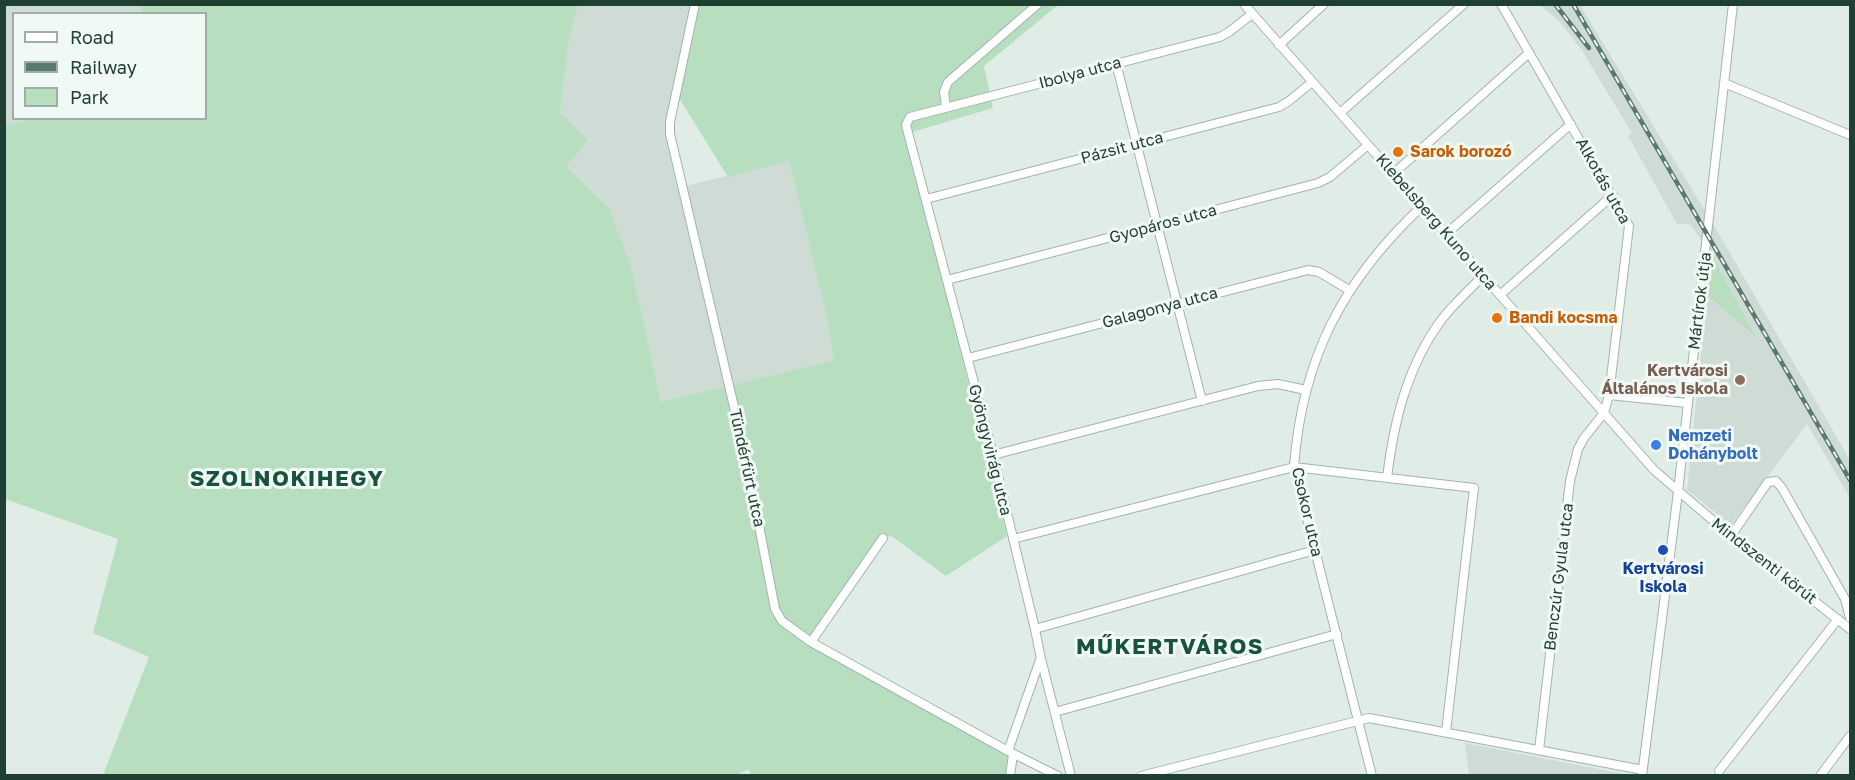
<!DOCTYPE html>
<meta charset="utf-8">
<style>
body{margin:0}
#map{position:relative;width:1855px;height:780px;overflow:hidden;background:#e0ece6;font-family:"Golos Text",sans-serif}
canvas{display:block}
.frame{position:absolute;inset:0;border:6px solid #1f3e34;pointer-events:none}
.legend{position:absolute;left:12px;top:12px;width:195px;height:108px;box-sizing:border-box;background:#f1f9f4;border:2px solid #9daea7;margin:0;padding:8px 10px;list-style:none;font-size:18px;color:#1f3e34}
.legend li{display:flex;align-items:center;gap:12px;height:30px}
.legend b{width:30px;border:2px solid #9daea7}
</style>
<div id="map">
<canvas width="1855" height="780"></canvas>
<div class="frame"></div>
<ul class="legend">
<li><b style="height:8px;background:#fff"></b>Road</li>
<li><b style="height:8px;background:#597a6f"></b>Railway</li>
<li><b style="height:16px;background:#b7dfbf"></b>Park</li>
</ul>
</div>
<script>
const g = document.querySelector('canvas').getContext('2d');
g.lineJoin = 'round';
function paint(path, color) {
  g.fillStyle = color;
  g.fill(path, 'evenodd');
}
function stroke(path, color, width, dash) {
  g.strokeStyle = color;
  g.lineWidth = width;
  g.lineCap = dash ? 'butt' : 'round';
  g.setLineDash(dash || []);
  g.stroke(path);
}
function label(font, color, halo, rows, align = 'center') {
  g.font = font + ' "Golos Text",sans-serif';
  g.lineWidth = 6;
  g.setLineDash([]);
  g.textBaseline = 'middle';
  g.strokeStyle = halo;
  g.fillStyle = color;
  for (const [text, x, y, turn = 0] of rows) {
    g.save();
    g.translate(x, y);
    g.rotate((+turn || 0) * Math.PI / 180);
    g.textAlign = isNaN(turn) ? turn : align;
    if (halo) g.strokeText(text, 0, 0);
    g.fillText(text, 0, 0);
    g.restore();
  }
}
const built = new Path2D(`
 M 5,5 L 140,5 L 142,13 L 14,14 L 14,118 L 39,119 L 5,125 Z
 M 578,5 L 690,5 L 691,7 L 665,134 L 677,188 L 789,161 L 827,318 L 834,360 L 661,402 L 631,265 L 609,208 L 566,166 L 560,113 L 569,39 Z
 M 1540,5 L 1580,5 L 1713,224 L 1850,460 L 1850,498 L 1807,424 L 1731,525 L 1687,490 L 1707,295 L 1755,335 L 1712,255 L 1690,224 L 1677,224 L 1628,136 L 1632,133 L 1581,49 L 1560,22 Z
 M 1465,743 L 1629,775 L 1469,775 Z`);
const green = new Path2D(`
 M 140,5 L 578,5 L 569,40 L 560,113 L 588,140 L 566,166 L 609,208 L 631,265 L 661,402 L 834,360 L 827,318 L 789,161 L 728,177 L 674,90 L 691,7 L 690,5 L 1058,5 L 984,66 L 993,108 L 906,134 L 1007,536 L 946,576 L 890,535 L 805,643 L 1010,757 L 1008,775 L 751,776 L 749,769 L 735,776 L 103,775 L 149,657 L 93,633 L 118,539 L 5,499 L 5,125 L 39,118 L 206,118 L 206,14 L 142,13 Z
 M 1712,255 L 1756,337 L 1707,295 Z`);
const minor = new Path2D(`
 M 695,4 L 670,122 L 670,134 L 746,458 L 775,609 L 782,621 L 811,642 L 1008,751 L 1058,776
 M 1244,4 L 1654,470 L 1731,536 L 1850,629
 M 1501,4 L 1629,226 L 1609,395 L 1604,413 L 1584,438 L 1578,449 L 1570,481 L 1539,750
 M 1279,45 L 1324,4
 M 1116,63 L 1202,401
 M 1724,83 L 1850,135
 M 946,107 L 944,92 L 948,82 L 1038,4
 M 1340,113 L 1464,4
 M 1393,174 L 1529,53
 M 926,199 L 1279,107 L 1289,101 L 1312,82
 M 1446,234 L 1571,124
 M 947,280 L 1318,183 L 1330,177 L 1368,145
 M 1500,295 L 1613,195
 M 968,358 L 1308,270 L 1319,272 L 1349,290
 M 1609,395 L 1687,403
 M 993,455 L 1258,386 L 1278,384 L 1306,390
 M 1387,478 C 1394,421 1407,366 1442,319 C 1454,304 1469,290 1483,276
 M 1731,536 L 1768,482 L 1776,481 L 1782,488 L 1845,599 L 1850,618
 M 1013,539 L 1294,467 L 1474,488 L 1446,732
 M 1035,629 L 1315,550
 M 811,642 L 883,538
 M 1055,712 L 1337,634
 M 1008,751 L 1040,660
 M 1719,771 L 1838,619
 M 1010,776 L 1013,754
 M 1071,776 L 1041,659 L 1035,629 L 993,455 L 906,125 L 910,117 L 914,116 L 1220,37 L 1229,32 L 1252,14
 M 1141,776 L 1369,718 L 1643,770
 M 1372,776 L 1294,467 C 1302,358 1343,281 1421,207
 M 1642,776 L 1678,492 L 1733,4
 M 1820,776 L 1850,736`);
const rail = new Path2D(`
 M 1555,4 L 1589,48
 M 1573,4 L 1850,480`);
const markers = [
 [1398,152,6,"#e8710a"],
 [1497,318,6,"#e8710a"],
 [1740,380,6,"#8d6e63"],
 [1656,445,6,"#3f7fe0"],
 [1663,550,6,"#1a4fb4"]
];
const streetNames = [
 ["Ibolya utca",1080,73,-15],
 ["Pázsit utca",1122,148,-15],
 ["Alkotás utca",1603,181,61],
 ["Klebelsberg Kuno utca",1436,222,49],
 ["Gyopáros utca",1163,224,-15],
 ["Mártírok útja",1700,301,-83],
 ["Galagonya utca",1160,308,-15],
 ["Gyöngyvirág utca",990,450,76],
 ["Tündérfürt utca",747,468,78],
 ["Csokor utca",1307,512,77],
 ["Mindszenti körút",1764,561,38],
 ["Benczúr Gyula utca",1559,577,-83]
];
const foodNames = [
 ["Sarok borozó",1410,152],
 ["Bandi kocsma",1509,318]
];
const educationNames = [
 ["Kertvárosi",1728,371],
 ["Általános Iskola",1728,389]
];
const shopNames = [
 ["Nemzeti",1668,436],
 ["Dohánybolt",1668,454]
];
const transitNames = [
 ["Kertvárosi",1663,569],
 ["Iskola",1663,587]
];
const districtNames = [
 ["SZOLNOKIHEGY",287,479],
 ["MŰKERTVÁROS",1170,647]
];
paint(built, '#cedcd5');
paint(green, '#b7dfbf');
stroke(minor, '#a2b4ad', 10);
stroke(minor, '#fff', 8);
stroke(rail, '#597a6f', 4.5);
stroke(rail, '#f1f9f4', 2, [7]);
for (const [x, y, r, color] of markers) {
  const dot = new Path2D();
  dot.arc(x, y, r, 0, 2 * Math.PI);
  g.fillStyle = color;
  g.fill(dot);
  stroke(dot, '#f1f9f4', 2);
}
label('16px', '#1f3e34', '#f1f9f4', streetNames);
label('bold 16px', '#c56008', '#f1f9f4', foodNames, 'left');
label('bold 16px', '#785e54', '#f1f9f4', educationNames, 'right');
label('bold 16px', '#366cbe', '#f1f9f4', shopNames, 'left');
label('bold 16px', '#164399', '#f1f9f4', transitNames);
g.letterSpacing = '1.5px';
label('bold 22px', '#1a5240', '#f1f9f4', districtNames);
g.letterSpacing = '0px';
</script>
